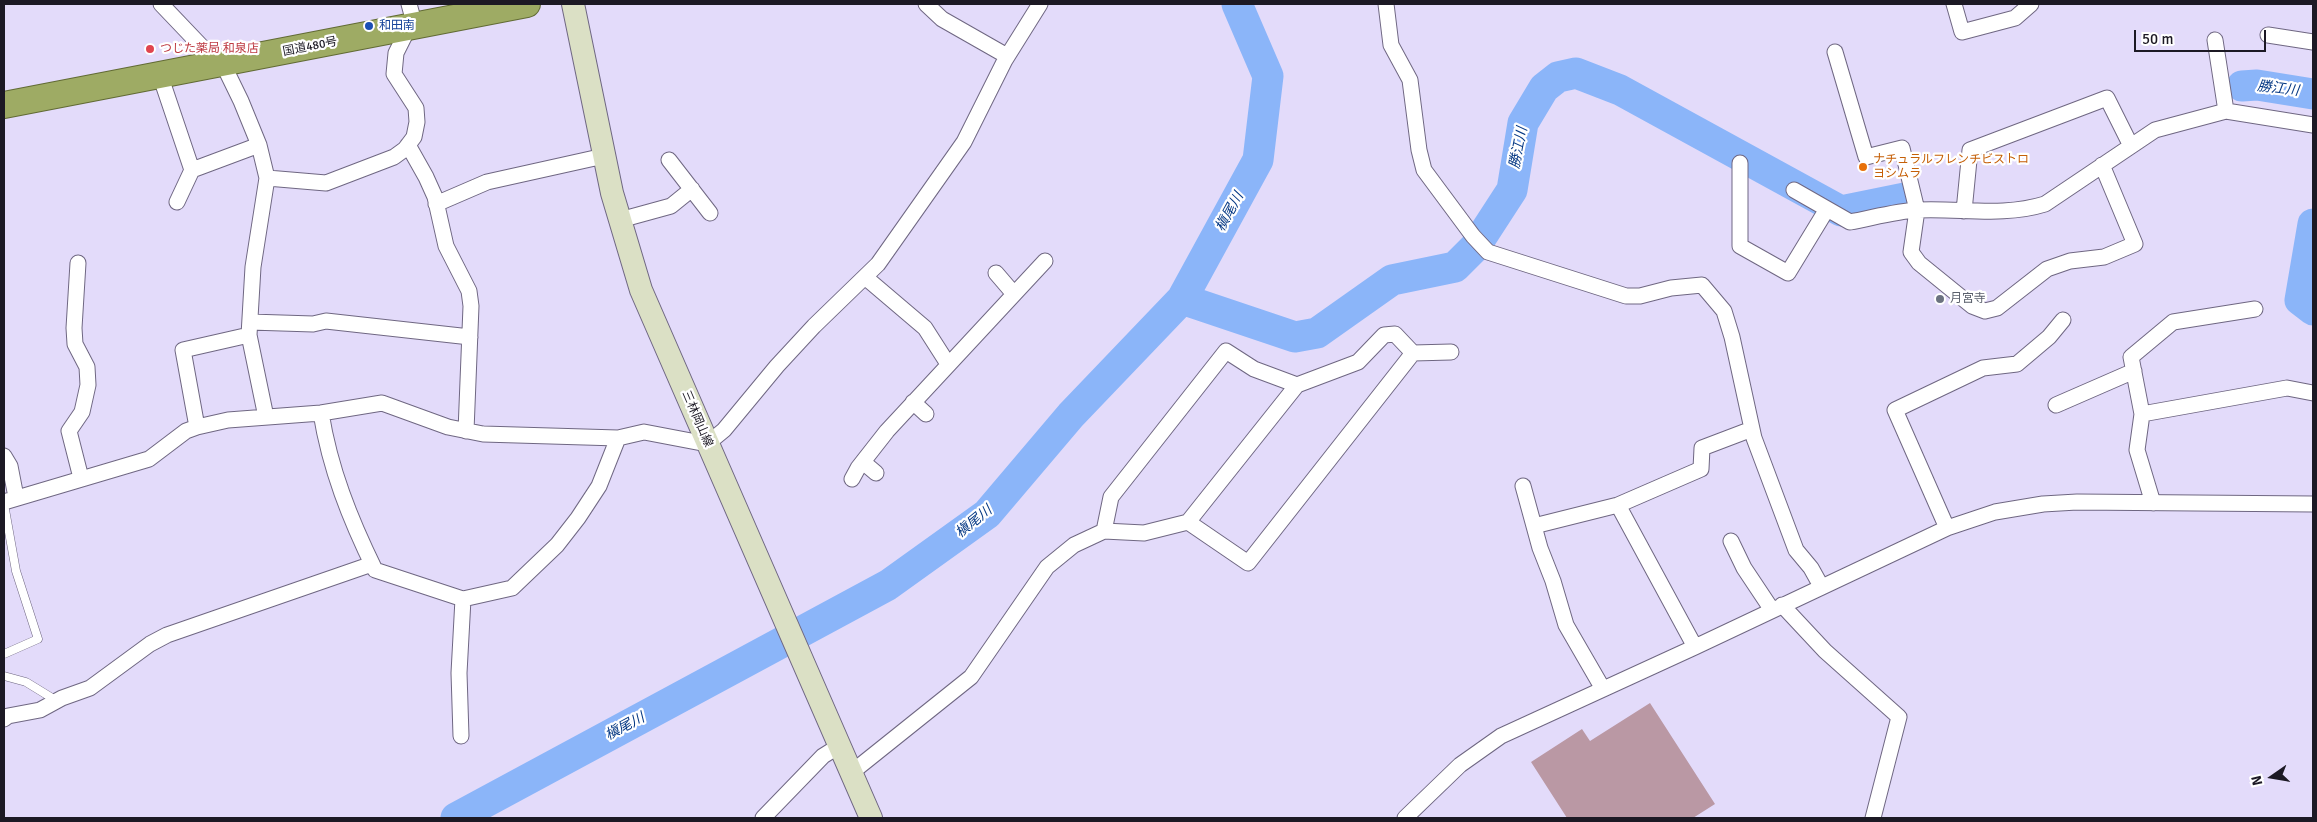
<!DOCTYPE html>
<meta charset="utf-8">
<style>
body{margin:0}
#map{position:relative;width:2317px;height:822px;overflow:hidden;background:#e3dbfa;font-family:Signika,sans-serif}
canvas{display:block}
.frame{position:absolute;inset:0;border:5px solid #1c1924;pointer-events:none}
.north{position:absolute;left:2247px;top:752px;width:50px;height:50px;-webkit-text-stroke:4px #fff;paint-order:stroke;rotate:257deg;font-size:14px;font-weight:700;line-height:20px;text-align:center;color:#1c1924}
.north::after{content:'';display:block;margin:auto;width:18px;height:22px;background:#1c1924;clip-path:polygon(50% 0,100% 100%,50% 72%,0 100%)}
.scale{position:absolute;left:2134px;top:30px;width:132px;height:22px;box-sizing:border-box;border:2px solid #1c1924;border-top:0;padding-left:6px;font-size:15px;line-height:18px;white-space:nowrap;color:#1c1924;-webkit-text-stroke:4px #fff;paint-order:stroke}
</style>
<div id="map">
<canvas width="2317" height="822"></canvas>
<div class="frame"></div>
<div class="north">N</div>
<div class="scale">50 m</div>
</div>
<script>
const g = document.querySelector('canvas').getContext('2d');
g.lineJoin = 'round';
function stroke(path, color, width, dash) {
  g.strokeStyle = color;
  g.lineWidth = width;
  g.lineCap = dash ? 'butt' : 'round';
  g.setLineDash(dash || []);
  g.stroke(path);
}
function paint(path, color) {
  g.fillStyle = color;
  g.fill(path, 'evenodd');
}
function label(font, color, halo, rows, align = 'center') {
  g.font = font + ' Signika,"Noto Sans JP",sans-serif';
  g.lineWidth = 4.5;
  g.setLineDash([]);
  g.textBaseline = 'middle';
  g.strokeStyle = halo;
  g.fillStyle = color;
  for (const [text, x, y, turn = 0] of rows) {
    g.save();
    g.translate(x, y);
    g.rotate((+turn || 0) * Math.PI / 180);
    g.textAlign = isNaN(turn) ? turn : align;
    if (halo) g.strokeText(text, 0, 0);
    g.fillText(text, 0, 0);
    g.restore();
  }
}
const river = new Path2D(`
 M 2242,86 L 2257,85 L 2313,94
 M 2313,224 L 2300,300 L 2313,310
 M 1182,299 L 1295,337 L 1317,333 L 1392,280 L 1455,267 L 1475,247 L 1512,190 L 1523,123 L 1544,88 L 1558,77 L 1576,73 L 1620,90 L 1841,211 L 1905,198
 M 456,818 L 888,585 L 987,514 L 1071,415 L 1182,299 L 1258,160 L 1268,76 L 1237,4`);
const building = new Path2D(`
 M 1650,703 L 1715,804 L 1693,818 L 1567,818 L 1531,762 L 1582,729 L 1590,741 Z`);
const service = new Path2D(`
 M 4,504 L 16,571 L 38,639 L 4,654
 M 4,676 L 26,682 L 57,701`);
const minor = new Path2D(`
 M 161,4 L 202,47 L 223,64 L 241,101 L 259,145 L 267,178 L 253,267 L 249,335 L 266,417
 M 409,4 L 415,26
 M 926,4 L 942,19 L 1007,56
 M 1386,4 L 1391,45 L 1410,80 L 1419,150 L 1424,170 L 1473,236 L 1488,252 L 1626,296 L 1640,296 L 1671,288 L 1702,285 L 1724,311 L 1732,337 L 1754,438 L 1796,550 L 1811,568 L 1821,586
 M 1954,4 L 1962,32 L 2015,18 L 2031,4
 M 2268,35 L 2313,42
 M 2215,40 L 2226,111
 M 1835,52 L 1866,157 L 1902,148 L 1917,210 L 1911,252 L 1919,263 L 1972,306 L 1985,311 L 1997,308 L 2047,269 L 2070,261 L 2104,257 L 2135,244 L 2102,165
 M 160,75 L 192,170
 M 408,145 L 426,177 L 435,197 L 446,246 L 469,291 L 471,306 L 466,431
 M 669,160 L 710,213
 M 1740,163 L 1740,246 L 1788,273 L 1827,209
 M 267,178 L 326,183 L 394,157 L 405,149 L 414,137 L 417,122 L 416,108 L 394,74 L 396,53 L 409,27
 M 1794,190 L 1850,222 C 1872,218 1896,211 1918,210 C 1962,208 2003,217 2045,204 L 2155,130 L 2226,111 L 2313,125
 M 177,202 L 192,170 L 259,145
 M 436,204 L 487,182 L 604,156
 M 1964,211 L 1970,150 L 2107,98 L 2131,146
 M 620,220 L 671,206 L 692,189
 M 78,263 L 74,328 L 75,344 L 87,367 L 88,385 L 82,412 L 69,431 L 81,478
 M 996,273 L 1014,294
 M 865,277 L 925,328 L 948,364
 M 250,322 L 313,324 L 326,321 L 470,337
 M 913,402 L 926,414
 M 2056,405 L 2134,371
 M 321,413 C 330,469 350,519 375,570 L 463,599 L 512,588 L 557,545 L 578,518 L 599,486 L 618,438
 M 2142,414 L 2287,388 L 2313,393
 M 197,427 L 183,350 L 249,335
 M 4,456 L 10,466 L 16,497
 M 863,462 L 876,473
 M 852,479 L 858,468 L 887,431 L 1045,261
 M 1523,486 L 1540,548 L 1553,581 L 1566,625 L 1603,689
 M 4,502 L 149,459 L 186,431 L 197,427 L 228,420 L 321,413 L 382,403 L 448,427 L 483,434 L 618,438 L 644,432 L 707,444 L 724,430 L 777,366 L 814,326 L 878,264 L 964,142 L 1005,60 L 1040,4
 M 2153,503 L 2137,450 L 2142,414 L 2131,357 L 2173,322 L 2255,309
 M 1618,505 L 1695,647
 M 1188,522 L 1248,563 L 1413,353
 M 1534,526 L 1618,505 L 1701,469 L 1702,448 L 1752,429
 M 1947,528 L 1895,410 L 1983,368 L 2017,364 L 2049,337 L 2063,320
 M 1104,531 L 1111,497 L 1226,351 L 1254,369 L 1297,385 L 1358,362 L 1384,335 L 1395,334 L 1413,353 L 1451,352
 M 1731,541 L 1744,568 L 1772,610
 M 1782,605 L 1825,651 L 1899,717 L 1873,818
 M 4,719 L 8,716 L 40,710 L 62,698 L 90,688 L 150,644 L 167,635 L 372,564
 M 461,736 L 459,673 L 463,599
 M 851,773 L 971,677 L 1047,567 L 1074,545 L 1104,531 L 1144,533 L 1188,522 L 1297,385
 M 763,818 L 823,756 L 839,746
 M 1405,818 L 1460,765 L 1501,736 L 1695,647 L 1947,528 L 1995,512 L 2043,504 L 2077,502 L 2313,504`);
const secondary = new Path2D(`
 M 573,4 L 612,193 L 641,290 L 871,818`);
const trunk = new Path2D(`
 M 4,105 L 527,4`);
const markers = [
 [369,26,5,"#1a4fb4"],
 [150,49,5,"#e0444e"],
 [1863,167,5,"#e8710a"],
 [1940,299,5,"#6b7280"]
];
const transitNames = [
 ["和田南",379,26]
];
const streetNames = [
 ["国道480号",310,47,-11],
 ["三林岡山線",697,419,67]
];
const healthNames = [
 ["つじた薬局 和泉店",160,49]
];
const foodNames = [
 ["ナチュラルフレンチビストロ",1873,160],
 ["ヨシムラ",1873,174]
];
const worshipNames = [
 ["月宮寺",1950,299]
];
const waterNames = [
 ["勝江川",2278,89,7],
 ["勝江川",1519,148,-79],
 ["槇尾川",1230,212,-61],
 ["槇尾川",974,522,-39],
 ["槇尾川",625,727,-28]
];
stroke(river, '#8bb5f9', 31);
paint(building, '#ba98a4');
stroke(service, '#6f6782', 9);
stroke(minor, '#6f6782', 17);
stroke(secondary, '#6f6782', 24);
stroke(trunk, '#616a34', 28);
stroke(service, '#fff', 8);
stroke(minor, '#fff', 15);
stroke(secondary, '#dbe0c5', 22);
stroke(trunk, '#9eab64', 26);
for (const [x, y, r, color] of markers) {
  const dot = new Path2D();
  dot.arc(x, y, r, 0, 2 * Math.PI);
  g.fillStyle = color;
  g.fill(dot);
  stroke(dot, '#fff', 2);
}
label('12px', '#164399', '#fff', transitNames, 'left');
label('12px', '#1c1924', '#fff', streetNames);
label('12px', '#be3a42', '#fff', healthNames, 'left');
label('12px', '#c56008', '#fff', foodNames, 'left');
label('12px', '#5b616d', '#fff', worshipNames, 'left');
label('italic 14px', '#053884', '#fff', waterNames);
</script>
